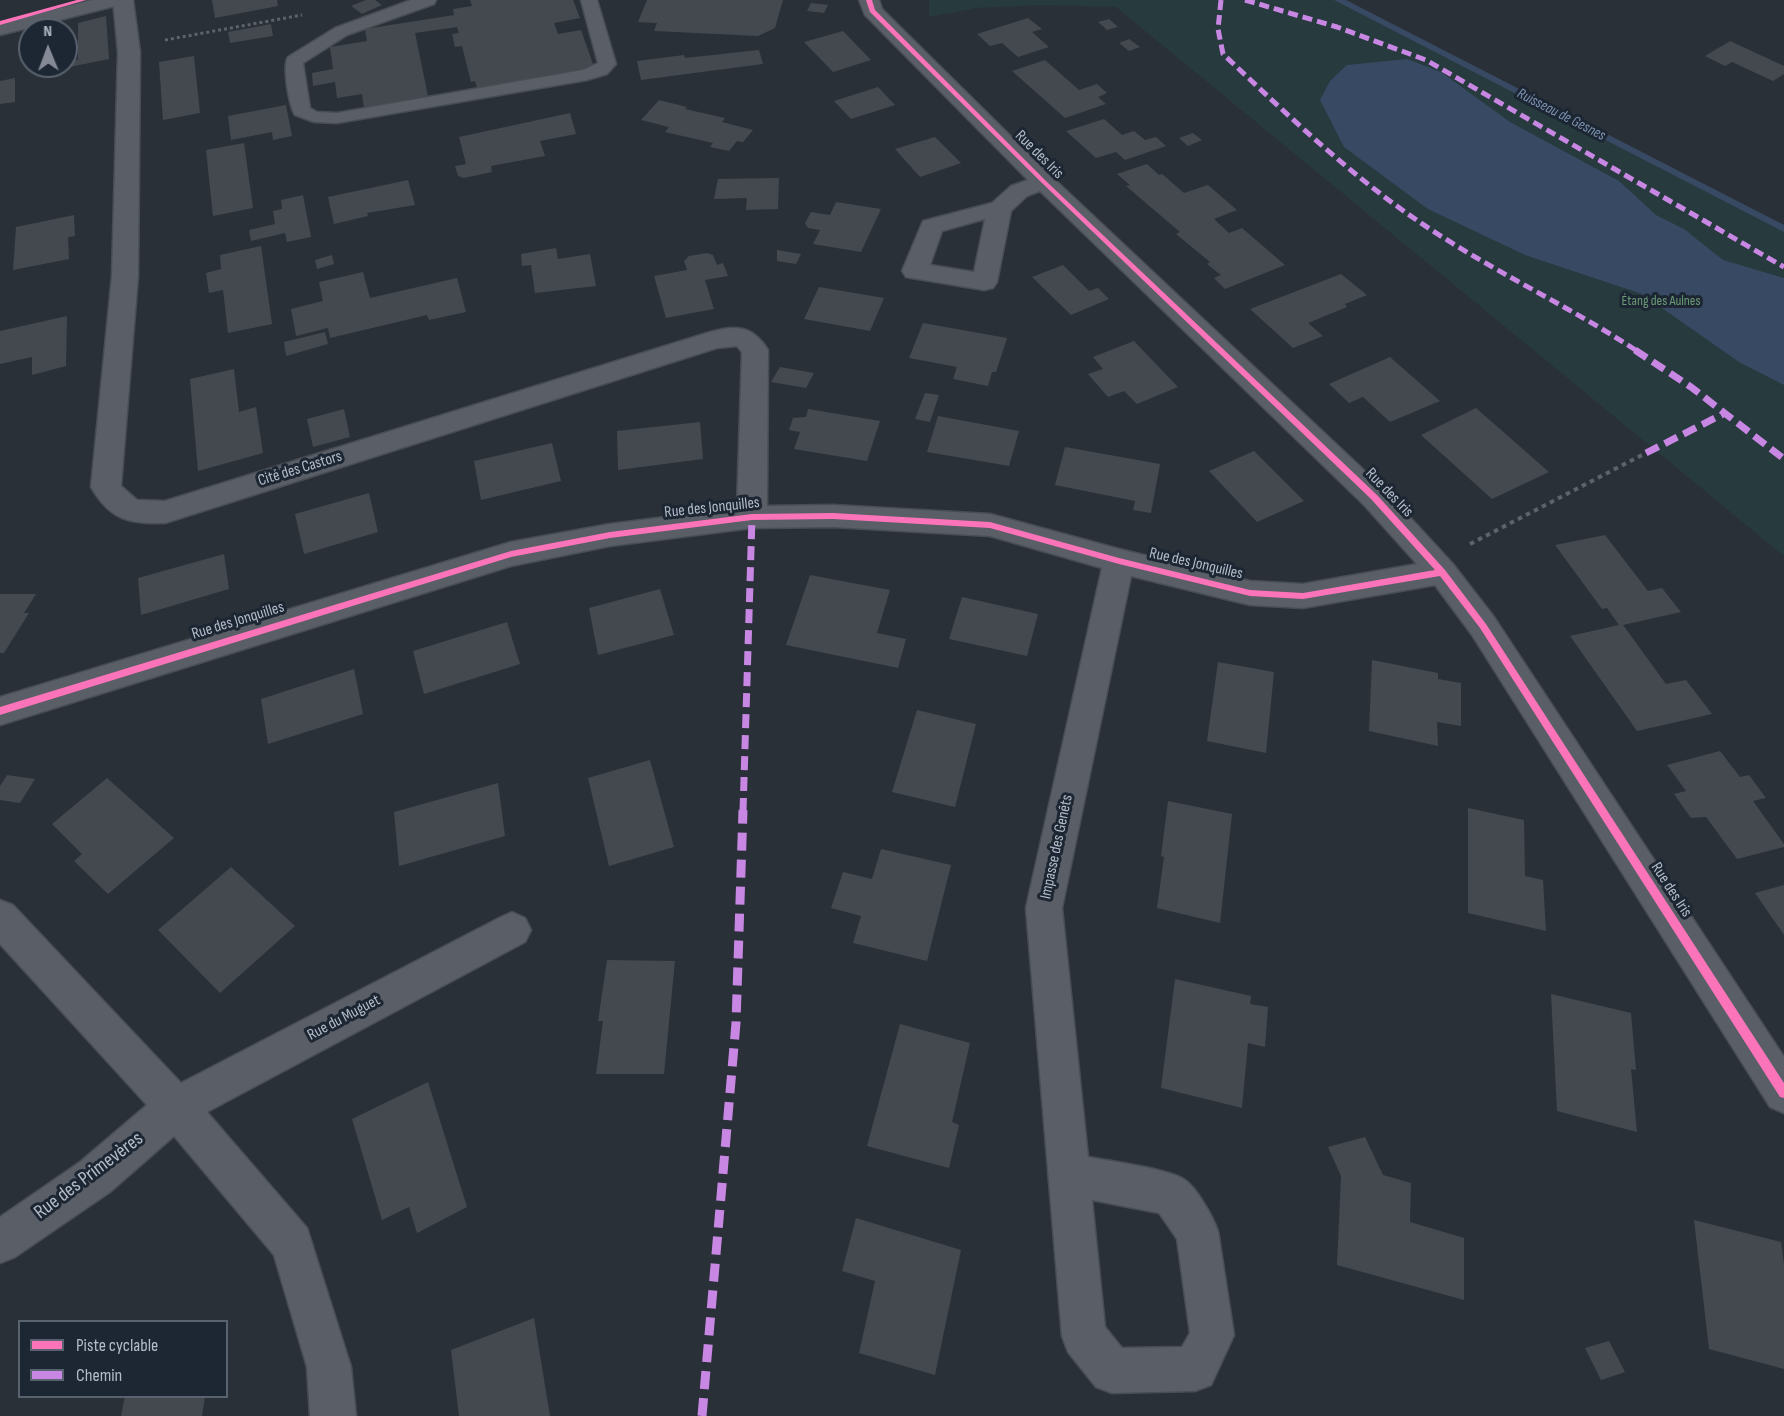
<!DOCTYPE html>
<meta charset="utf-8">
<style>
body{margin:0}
#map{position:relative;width:1784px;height:1416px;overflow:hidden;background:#2a3038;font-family:"Sofia Sans Condensed",sans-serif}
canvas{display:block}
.legend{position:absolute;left:18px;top:1320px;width:210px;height:78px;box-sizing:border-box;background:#1d2633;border:2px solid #59626f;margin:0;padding:8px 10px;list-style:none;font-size:18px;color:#b4bcc9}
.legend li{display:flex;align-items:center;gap:12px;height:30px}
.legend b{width:30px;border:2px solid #59626f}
.north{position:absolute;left:18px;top:18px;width:60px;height:60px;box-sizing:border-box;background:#1d2633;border:2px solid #59626f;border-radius:50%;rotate:359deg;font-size:16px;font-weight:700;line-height:24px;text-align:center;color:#b4bcc9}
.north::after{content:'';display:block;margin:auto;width:21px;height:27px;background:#848b96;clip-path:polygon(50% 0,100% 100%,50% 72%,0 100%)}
</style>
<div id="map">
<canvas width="1784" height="1416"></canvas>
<ul class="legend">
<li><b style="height:8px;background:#fb73b8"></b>Piste cyclable</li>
<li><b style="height:8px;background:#c787e3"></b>Chemin</li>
</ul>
<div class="north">N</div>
</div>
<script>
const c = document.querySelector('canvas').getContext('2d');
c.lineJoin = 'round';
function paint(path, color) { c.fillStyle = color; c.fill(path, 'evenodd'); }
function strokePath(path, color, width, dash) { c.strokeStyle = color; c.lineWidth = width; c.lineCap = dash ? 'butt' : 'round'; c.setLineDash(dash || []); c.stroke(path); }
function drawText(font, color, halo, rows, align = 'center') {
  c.font = font + ' "Sofia Sans Condensed",sans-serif'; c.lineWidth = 6; c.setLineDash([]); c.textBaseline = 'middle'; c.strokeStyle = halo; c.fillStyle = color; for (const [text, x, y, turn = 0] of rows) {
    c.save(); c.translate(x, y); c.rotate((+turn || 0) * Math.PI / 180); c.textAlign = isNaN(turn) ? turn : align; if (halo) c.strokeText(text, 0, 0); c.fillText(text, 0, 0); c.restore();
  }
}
const green = new Path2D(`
 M929 0H1339L1784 229V556L1116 7 1044 5 976 8 929 17Z`);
const water = new Path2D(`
 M1407 59 1441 72 1510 122 1619 181 1656 215 1684 229 1723 260 1784 278V385L1739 362 1642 294 1525 255 1428 209 1344 147 1320 100 1330 81 1347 65Z`);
const stream = new Path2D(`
 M1334 0H1346L1784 225V232Z`);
const building = new Path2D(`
 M212 0H277L278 6 215 18Z
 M366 0H375L382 5 362 14 351 6Z
 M470 0H573L580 18 554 23 558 34 581 30 594 67 477 88 475 81 471 82 462 46 455 47 452 34 459 33 457 27 415 33 428 96 364 108 362 94 337 98 335 82 313 86 312 73 333 69 330 47 367 41 365 29 454 15 453 9 472 6Z
 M647 0H783L775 28 758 36 654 31 657 23 638 22Z
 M811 3 828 5 824 13 807 11Z
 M106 16 109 59 50 71V66H66V62L78 60V23Z
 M1028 18 1042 29 1032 32 1049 47 1018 57 1002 43 990 46 977 34Z
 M1109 19 1118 27 1107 30 1098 22Z
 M271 24 273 36 230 43 228 32Z
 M843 31 871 60 833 72 804 42Z
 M1129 39 1140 47 1129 51 1119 43Z
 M1730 41 1784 66V74L1773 81 1732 62 1725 66 1705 56Z
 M759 50 763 64 641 80 637 61 684 55 685 58Z
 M194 56 200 113 163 120 159 62Z
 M1045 60 1079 90 1097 84 1107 93 1098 97 1106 104 1065 118 1012 71Z
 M15 78V102L0 104V81Z
 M878 87 895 105 851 119 834 101Z
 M659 100 687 107 685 109 725 118 722 122 753 130 743 142 737 141 729 151 710 147 713 143 665 132 669 127 641 120Z
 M286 105 292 136 273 140 272 132 231 140 228 116Z
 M570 113 576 134 540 141 545 156 491 166 492 172 464 178 458 176 455 166 466 164 459 137Z
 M1104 119 1122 135 1134 131 1145 140 1156 137 1166 146 1125 160 1116 152 1096 158 1066 131Z
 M1193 133 1202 140 1188 146 1179 138Z
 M935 137 961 163 920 177 895 149Z
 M244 143 253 208 213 216 206 150Z
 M1147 164 1159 175 1162 174 1184 193 1208 185 1237 210 1214 219 1229 233 1242 228 1285 265 1225 289 1214 278 1221 275 1207 264 1210 262 1176 234 1180 232 1126 186 1130 185 1117 174Z
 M779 178 778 209 746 210 747 198 714 199 718 179Z
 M408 180 415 205 367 213 368 216 334 224 328 197Z
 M303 195 311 237 287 242 285 233 251 241 249 230 275 224 273 211 282 209 281 200Z
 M836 202 881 209 861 252 813 244 820 230 808 228 805 223 811 212 830 215Z
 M74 215 75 236 68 237 69 259 13 270 16 227Z
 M261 246 272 324 228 333 223 290 209 293 206 273 221 269 220 255Z
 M556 248 558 259 590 254 596 286 535 293 531 265 522 266 521 254Z
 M777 250 801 254 796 264 777 261Z
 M707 253 713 255 717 265 723 263 728 276 705 280 714 309 666 318 654 276 687 270 684 261 689 256Z
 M332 255 334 264 317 269 315 260Z
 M1063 265 1089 291 1098 288 1109 299 1071 315 1032 277Z
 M363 272 370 298 457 278 466 312 429 320 427 315 330 338 328 328 296 336 291 309 323 301 319 282Z
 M1341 274 1367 295 1345 304 1347 307 1308 323 1323 336 1293 348 1250 309Z
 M819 287 884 298 870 331 804 319Z
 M67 316 66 366 32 375V357L0 364V331Z
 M923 323 1007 338 996 372H992L988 386 953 379 957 367 909 358Z
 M325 332 328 344 286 356 284 342Z
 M1134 341 1178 387 1137 404 1124 391 1108 397 1088 374 1103 369 1093 357Z
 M1390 357 1440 401 1390 422 1363 397 1349 403 1329 384Z
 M780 367 814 373 806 388 771 382Z
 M234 369 239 412 256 407 263 453 198 471 190 379Z
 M925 393 939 395 930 422 915 419Z
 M1476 408 1549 472 1492 499 1421 435Z
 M344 409 350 437 313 447 307 419Z
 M808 409 880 421 867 461 794 449 800 432 789 430 793 418 806 417Z
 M938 416 1019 431 1009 466 927 452Z
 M700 422 703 459 618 470 617 431Z
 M552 443 561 481 481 500 474 461Z
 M1065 447 1160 464 1151 513 1133 510 1135 501 1055 485Z
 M1254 451 1304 501 1257 522 1209 471Z
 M369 493 378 532 304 554 295 514Z
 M1605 535 1648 591 1662 588 1681 612 1623 625 1666 684 1686 680 1712 714 1637 731 1570 636 1619 625 1607 608 1602 609 1555 545Z
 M224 554 229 589 141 615 138 578Z
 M810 575 890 590 877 633 906 639 898 668 786 645Z
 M660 589 674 635 598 655 589 608Z
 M0 594H36L24 613H29L4 653H0Z
 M962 597 1038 614 1027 656 949 639Z
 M507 622 520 664 424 694 413 651Z
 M1372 660 1438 673V679L1461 683V726L1437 722 1438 746 1369 731Z
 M1218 662 1274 672 1266 753 1207 741Z
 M354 669 363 714 268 744 261 699Z
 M917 710 976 724 955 807 892 792Z
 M1720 751 1740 777 1749 775 1766 798 1753 801 1784 844V847L1737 859 1706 817 1691 818 1674 794 1686 791 1667 765Z
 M650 760 674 847 609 866 588 778Z
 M7 775 35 779 20 803 0 800V786Z
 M107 778 174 838 108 894 74 861 82 854 52 824Z
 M498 783 505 836 399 866 394 812Z
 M1168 801 1232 814 1220 923 1157 908 1164 857 1161 856Z
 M1468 808 1524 820 1525 876 1543 880 1546 931 1468 913Z
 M881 849 951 865 927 961 853 943 861 916 831 908 843 872 872 879Z
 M231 867 295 926 220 993 158 930Z
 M1784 885V935L1755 893Z
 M607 960 675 961 664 1074H596L603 1021H598Z
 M1175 979 1251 996 1250 1004 1268 1007 1265 1047 1248 1043 1242 1108 1161 1088Z
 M1551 994 1631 1013 1636 1070 1631 1069 1637 1132 1557 1111Z
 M900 1024 970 1043 952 1122 959 1125 949 1168 867 1146Z
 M428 1082 467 1207 417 1233 409 1207 382 1220 352 1119Z
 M1365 1137 1383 1175 1411 1183 1410 1222 1464 1238V1300L1337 1265 1341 1176 1328 1147Z
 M856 1218 961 1250 935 1375 859 1353 875 1281 842 1271Z
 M1694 1220 1781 1242 1784 1265V1369L1709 1349Z
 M534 1318 550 1416H459L451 1350Z
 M1609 1341 1625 1372 1601 1380 1585 1348Z
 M125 1396H205L202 1416H121Z`);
const pathFar1 = new Path2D(`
 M165 40 302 15`);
const path = new Path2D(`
 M1470 544 1646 453`);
const service = new Path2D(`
 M411 0H436L434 4 347 35 303 63 310 108 317 112 337 113 583 70 598 63 581 0H597L616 64 607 74 587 80 337 123 314 122 295 115C289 106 282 66 288 57L335 28Z`);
const minor = new Path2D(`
 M113 0H133L140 52 138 276 121 486 137 500 165 501 707 333C734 325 752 324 768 350L767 506 833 505 990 514 1119 549 1250 581 1303 584 1417 564 1364 505 1040 191 1027 196 1011 211 997 282 993 288 984 290 906 277 902 271 923 221 992 203 1011 186 1028 180 865 15 859 0H879L882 9 1052 177 1384 489 1453 564 1494 617 1784 1057V1113L1770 1107 1472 635 1435 585 1303 608 1250 605 1131 576 1062 908 1088 1157C1109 1161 1170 1169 1185 1180 1197 1188 1213 1217 1218 1231L1234 1335 1211 1385 1195 1391 1112 1393 1096 1387 1068 1352 1062 1336 1026 908 1102 568 990 536 833 527 752 528 610 546 511 566 0 725V697L511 542 610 524 737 508 742 352 737 346 717 348 165 523C129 524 110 520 91 487L112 276 118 52ZM985 219 974 272 930 265 942 231ZM1092 1200 1159 1213 1177 1239 1190 1333 1182 1347 1122 1348 1105 1327Z
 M0 900 13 905 181 1083 499 918 512 912 525 918 531 930 525 942 207 1112 307 1228 351 1367 356 1416H310L307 1367 274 1255 174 1136 110 1192 15 1257 0 1263V1217L80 1162 147 1105 0 944Z`);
const tertiary = new Path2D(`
 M92 0H126L123 4 0 35V23Z`);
const quietFar2 = new Path2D(`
 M1221 0 1218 29 1223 54C1293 120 1362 187 1444 238 1507 278 1575 310 1637 351
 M1245 0 1337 27 1426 60 1784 267`);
const quietFar1 = new Path2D(`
 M1635 350 1691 387 1784 459
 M1646 453 1725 413
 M743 812 752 517`);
const quiet = new Path2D(`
 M702 1416 736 1023 743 810`);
const cycleway = new Path2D(`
 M77 0H86L0 25V21Z
 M866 0H872L875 10 1046 181 1377 495 1445 570 1486 624 1784 1083V1098L1780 1097 1480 628 1440 576 1303 599 1250 596 1119 564 990 528 833 519 752 520 610 538 511 557 0 715V707L511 551 610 532 752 514 833 513 990 522 1119 558 1250 590 1303 593 1435 570 1371 499 1042 183 870 12Z`);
const farParknames = [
 ["Étang des Aulnes",1661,301]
];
const farWaternames = [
 ["Ruisseau de Gesnes",1561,115,27]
];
const streetNames = [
 ["Rue des Iris",1039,155,45],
 ["Cité des Castors",300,469,-17],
 ["Rue des Iris",1389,493,46],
 ["Rue des Jonquilles",712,508,-6],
 ["Rue des Jonquilles",1196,564,13],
 ["Rue des Jonquilles",238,621,-17],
 ["Impasse des Genêts",1057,847,-78],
 ["Rue des Iris",1671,890,57],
 ["Rue du Muguet",344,1018,-28]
];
const nearStreetnames = [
 ["Rue des Primevères",89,1176,-37]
];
paint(green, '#273a3e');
paint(water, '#384963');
paint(stream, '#384963');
paint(building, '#444950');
strokePath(service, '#484c53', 3);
strokePath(minor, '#484c53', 3);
strokePath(tertiary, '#484c53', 3);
strokePath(pathFar1, '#5d636a', 3, [3, 3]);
strokePath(path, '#5d636a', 4, [4.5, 4.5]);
paint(service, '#5a5e66');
paint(minor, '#5a5e66');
paint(tertiary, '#5a5e66');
strokePath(quietFar2, '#c787e3', 5, [10, 5]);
strokePath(quietFar1, '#c787e3', 7, [14, 7]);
strokePath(quiet, '#c787e3', 9, [18, 9]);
paint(cycleway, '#fb73b8');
drawText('14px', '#6b9a76', '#1d2633', farParknames);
drawText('italic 15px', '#7c92b1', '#1d2633', farWaternames);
drawText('16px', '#b4bcc9', '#1d2633', streetNames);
drawText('20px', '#b4bcc9', '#1d2633', nearStreetnames);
</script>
